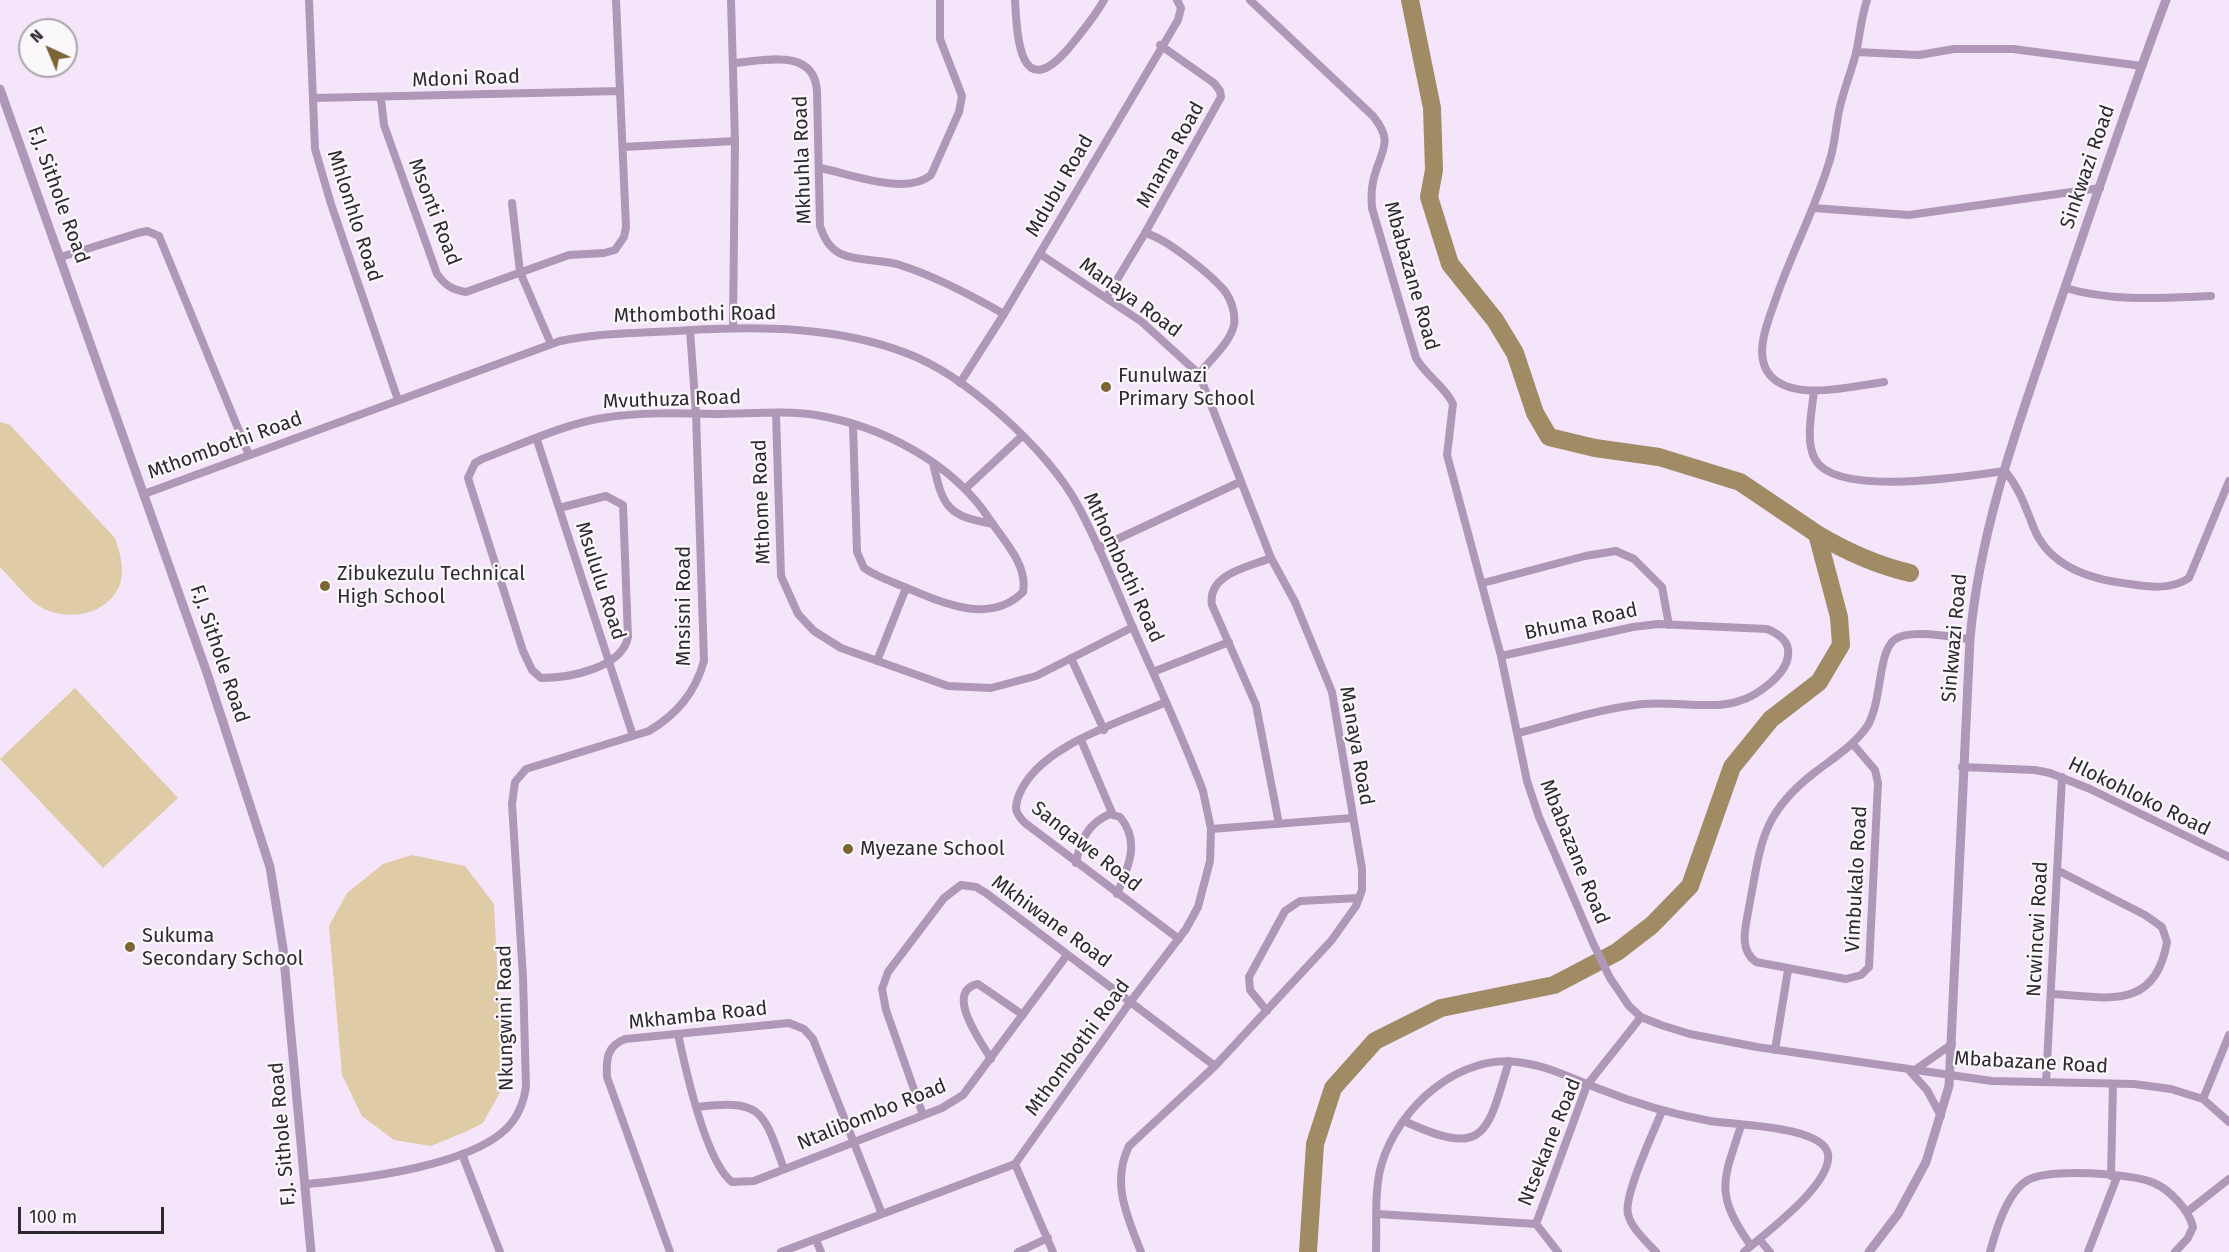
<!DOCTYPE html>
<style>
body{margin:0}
#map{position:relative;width:2229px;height:1252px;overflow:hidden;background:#f5e5fb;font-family:"Fira Sans",sans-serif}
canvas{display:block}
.north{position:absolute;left:18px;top:18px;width:60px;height:60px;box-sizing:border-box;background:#fbf8fc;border:2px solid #a9a5aa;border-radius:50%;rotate:316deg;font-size:16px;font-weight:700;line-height:24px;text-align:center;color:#2e2830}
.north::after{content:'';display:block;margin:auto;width:21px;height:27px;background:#7c6435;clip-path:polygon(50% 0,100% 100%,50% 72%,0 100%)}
.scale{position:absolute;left:18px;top:1207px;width:146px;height:27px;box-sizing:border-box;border:3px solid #2e2830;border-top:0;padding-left:8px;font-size:18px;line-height:21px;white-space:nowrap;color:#2e2830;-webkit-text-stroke:4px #fbf8fc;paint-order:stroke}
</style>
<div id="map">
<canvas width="2229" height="1252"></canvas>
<div class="north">N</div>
<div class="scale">100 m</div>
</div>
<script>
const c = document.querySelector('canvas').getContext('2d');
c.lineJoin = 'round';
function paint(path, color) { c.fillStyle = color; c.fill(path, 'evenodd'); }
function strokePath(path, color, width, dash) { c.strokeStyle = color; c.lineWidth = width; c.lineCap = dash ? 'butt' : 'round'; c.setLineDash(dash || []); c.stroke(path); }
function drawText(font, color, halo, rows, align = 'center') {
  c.font = font + ' "Fira Sans",sans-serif'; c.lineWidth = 4.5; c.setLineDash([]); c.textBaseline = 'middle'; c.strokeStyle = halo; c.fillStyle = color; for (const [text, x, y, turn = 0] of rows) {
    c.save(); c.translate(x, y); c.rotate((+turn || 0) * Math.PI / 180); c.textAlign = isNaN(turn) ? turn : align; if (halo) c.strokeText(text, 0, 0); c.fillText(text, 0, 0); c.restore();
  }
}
const green = new Path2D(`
 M0 422 10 425 115 538C120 553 125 569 120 584 108 617 62 623 36 604 23 594 12 579 0 567Z
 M75 688 178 798 103 868 0 759Z
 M412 855 465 866 494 904 503 1087 483 1123 465 1132 431 1146 394 1140 362 1116 342 1075 329 926 347 893 383 864Z`);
const river = new Path2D(`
 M1817 534C1847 552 1876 565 1910 573
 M1308 1252 1315 1144 1333 1088 1375 1041 1441 1008 1554 985 1617 952 1652 925 1690 886 1732 767 1771 719 1819 682 1841 645 1839 617 1817 534 1740 482 1659 457 1595 448 1549 437 1535 413 1515 353 1495 320 1450 264 1429 197 1434 170 1432 108 1410 0`);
const minor = new Path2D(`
 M309 0 315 149 331 204 398 400
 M731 0 735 141 733 327
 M1015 0C1017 37 1020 104 1068 49 1081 33 1094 18 1104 0
 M1250 0 1373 116C1393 141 1383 147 1375 174 1371 186 1371 196 1372 208L1416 358C1426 376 1445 386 1453 404L1447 455 1501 656 1527 781 1539 817 1593 943 1610 978 1629 1006 1641 1017 1661 1025 1690 1034 1757 1047 1992 1081 2134 1084 2171 1089 2203 1099 2229 1122
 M1867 0C1861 18 1860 35 1856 53 1851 73 1843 91 1839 111 1836 126 1835 141 1831 156 1817 206 1792 251 1775 301 1768 321 1755 351 1767 371 1787 404 1853 386 1884 382
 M1856 52 1919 55 1954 49H2013L2142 66
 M734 63C763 61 814 47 817 91L820 226C824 238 829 248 841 254 860 262 881 259 900 265 937 277 971 295 1004 314
 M314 98 620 91
 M381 99 384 125 437 274C445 285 452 290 466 292L569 255 604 253 615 250 624 237 626 227 616 0
 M623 147 735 141
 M820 168C851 174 907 196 931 175L959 112 962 96 940 39V0
 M512 203 520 272 551 344
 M1813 208 1909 215 2100 188
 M1145 233C1166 238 1210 274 1224 290 1231 299 1236 314 1234 325 1230 343 1210 360 1199 374
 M1040 254 1142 322 1199 374 1271 558 1295 602 1332 692 1362 869V890L1356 906 1331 941 1215 1066 1129 1146C1111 1183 1127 1216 1141 1252
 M61 257 138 233 147 231 159 236 249 455
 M2065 288C2114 302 2161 298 2211 296
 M1106 298 1145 233 1221 97 1220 91 1214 83 1160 45
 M960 383 1004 314 1178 20 1181 8 1177 0
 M1814 391C1812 410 1805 442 1815 459 1835 498 1968 476 2005 471 2021 490 2026 510 2036 533 2053 568 2093 580 2130 584 2149 587 2171 590 2189 578L2229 481
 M776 414 781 576 798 614 814 631 841 648 948 686 991 688 1036 676 1133 627
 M537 440 633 736
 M933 463C943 507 947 516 993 524
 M965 489 1022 436
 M144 494 560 341C604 332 647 333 691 330 761 326 839 327 906 353 964 374 1048 450 1077 504 1099 544 1115 586 1133 628 1157 682 1182 735 1203 791L1211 829 1210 861 1198 907 1186 929 1131 1001 1015 1164 781 1252
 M559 508 606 496 623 505 628 637C622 668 569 678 541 678L532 670 523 651 468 478 475 463 482 459C517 446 567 423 603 418 639 412 679 413 716 414 748 414 784 410 816 415 882 426 953 463 990 520 1004 541 1028 565 1023 592 990 625 943 603 907 588 893 582 877 577 864 568L857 552 853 426
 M1098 548 1240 482
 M1271 558C1248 567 1207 574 1212 605L1256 705 1279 824
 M1483 583 1585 556 1616 551 1634 559 1662 587 1669 625
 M1501 656 1633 627 1658 624 1767 629C1779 634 1790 641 1788 656 1786 675 1757 696 1739 701 1716 710 1671 701 1643 704 1601 708 1558 723 1518 733
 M1071 658 1104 730
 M877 661 906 588
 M1153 672 1229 642
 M1166 702C1121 722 1038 746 1019 795 1014 808 1015 813 1025 823L1179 939
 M1081 740 1113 815
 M1852 743 1875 770 1878 783 1869 967 1861 975 1846 979 1756 962C1738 949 1746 926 1749 907 1761 845 1760 815 1814 773 1832 759 1855 745 1868 725 1882 700 1878 653 1894 640 1908 628 1951 637 1970 639
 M1962 767 2035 770 2050 773 2090 789 2229 857
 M1211 829 1352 818
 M1076 863C1080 841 1088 823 1110 814L1120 817C1141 842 1128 867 1117 894
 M2051 994C2106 997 2155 1012 2167 942L2162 927 2145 915 2057 870
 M1267 1011 1250 990 1249 977 1285 911 1300 901 1359 898
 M678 1034C685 1067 706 1162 732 1182L754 1181 942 1108 963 1095 1067 955
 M1775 1050 1788 970
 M991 1059C982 1043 943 991 978 984L1023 1015
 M1908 1069 1927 1090 1941 1116
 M1915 1070 1952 1044
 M2046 1082 2062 777
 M2203 1099 2229 1035
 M697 1107C763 1099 763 1111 784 1169
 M923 1115 886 1010 882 989 888 972 944 898 961 885 976 887 986 893 1215 1066
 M1404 1121C1486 1159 1487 1134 1509 1061
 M1741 1126C1722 1183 1715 1194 1751 1246
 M462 1154 500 1252
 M1015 1164 1053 1252
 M2111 1176 2113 1084
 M307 1184C359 1179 481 1166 513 1121 521 1110 524 1100 526 1087L523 977 512 804 515 782 526 769 649 731C677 714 695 693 704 661L696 414 690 330
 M2187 1212 2229 1179
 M1378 1214 1536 1224
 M1536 1224 1587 1085 1641 1017
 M1536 1224 1558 1252
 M1759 1239 1770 1252
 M816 1240 821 1252
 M670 1252 607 1077C606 1059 607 1046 625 1039L789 1023 804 1029 813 1039 882 1214
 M1018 1252 1048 1238
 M1376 1252C1377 1225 1374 1192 1381 1166 1398 1107 1460 1051 1524 1063 1550 1067 1573 1079 1597 1088 1634 1103 1671 1114 1710 1121 1735 1125 1823 1126 1828 1154 1833 1184 1764 1234 1744 1252
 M1656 1252C1646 1241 1631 1228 1628 1214 1623 1197 1654 1131 1662 1111
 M1990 1252C1996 1230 2007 1192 2028 1180 2049 1168 2132 1173 2154 1183 2170 1190 2189 1210 2193 1227L2188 1238 2175 1252
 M2088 1252 2117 1177`);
const tertiary = new Path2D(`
 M0 89 207 673 270 867 283 948 311 1252
 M1869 1252 1898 1214 1926 1162 1949 1086 1970 639C1980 524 2022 414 2059 305 2094 203 2128 101 2166 0`);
const markers = [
 [1106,387,6,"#7c6435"],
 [325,586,6,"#7c6435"],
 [848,849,6,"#7c6435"],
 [130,947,6,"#7c6435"]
];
const streetNames = [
 ["Mdoni Road",466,79,-2],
 ["Mnama Road",1171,155,-61],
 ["Mkhuhla Road",803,160,-92],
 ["Sinkwazi Road",2088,167,-71],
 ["Mdubu Road",1060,186,-60],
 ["F.J. Sithole Road",58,195,70],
 ["Msonti Road",434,212,69],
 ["Mhlonhlo Road",354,216,72],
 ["Mbabazane Road",1411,276,74],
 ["Manaya Road",1130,298,36],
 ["Mthombothi Road",695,315,-1],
 ["Mvuthuza Road",672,400,-2],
 ["Mthombothi Road",225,446,-20],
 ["Mthome Road",762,502,-92],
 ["Mthombothi Road",1123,568,65],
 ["Msululu Road",600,581,72],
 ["Mnsisni Road",684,606,-90],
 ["Bhuma Road",1581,622,-12],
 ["Sinkwazi Road",1955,638,-85],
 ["F.J. Sithole Road",219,654,71],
 ["Manaya Road",1356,746,80],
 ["Hlokohloko Road",2139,797,26],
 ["Sanqawe Road",1086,847,38],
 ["Mbabazane Road",1574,852,68],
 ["Vimbukalo Road",1857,879,-87],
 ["Mkhiwane Road",1051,922,36],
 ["Ncwincwi Road",2038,929,-87],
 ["Mkhamba Road",698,1016,-6],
 ["Nkungwini Road",506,1018,-91],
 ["Mthombothi Road",1078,1048,-54],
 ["Mbabazane Road",2031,1063,3],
 ["Ntalibombo Road",872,1115,-22],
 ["F.J. Sithole Road",283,1134,-95],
 ["Ntsekane Road",1550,1142,-68]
];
const poiNames = [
 ["Funulwazi",1118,376],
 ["Primary School",1118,399],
 ["Zibukezulu Technical",337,574],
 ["High School",337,597],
 ["Myezane School",860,849],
 ["Sukuma",142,936],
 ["Secondary School",142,959]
];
paint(green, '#dfcba6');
strokePath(river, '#a08b65', 18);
strokePath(minor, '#af97b8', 8);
strokePath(tertiary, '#af97b8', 9);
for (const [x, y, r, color] of markers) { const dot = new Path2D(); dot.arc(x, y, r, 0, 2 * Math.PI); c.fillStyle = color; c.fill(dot); strokePath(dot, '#fbf8fc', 2); }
drawText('20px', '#2e2830', '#fbf8fc', streetNames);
drawText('20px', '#2e2830', '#fbf8fc', poiNames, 'left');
</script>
